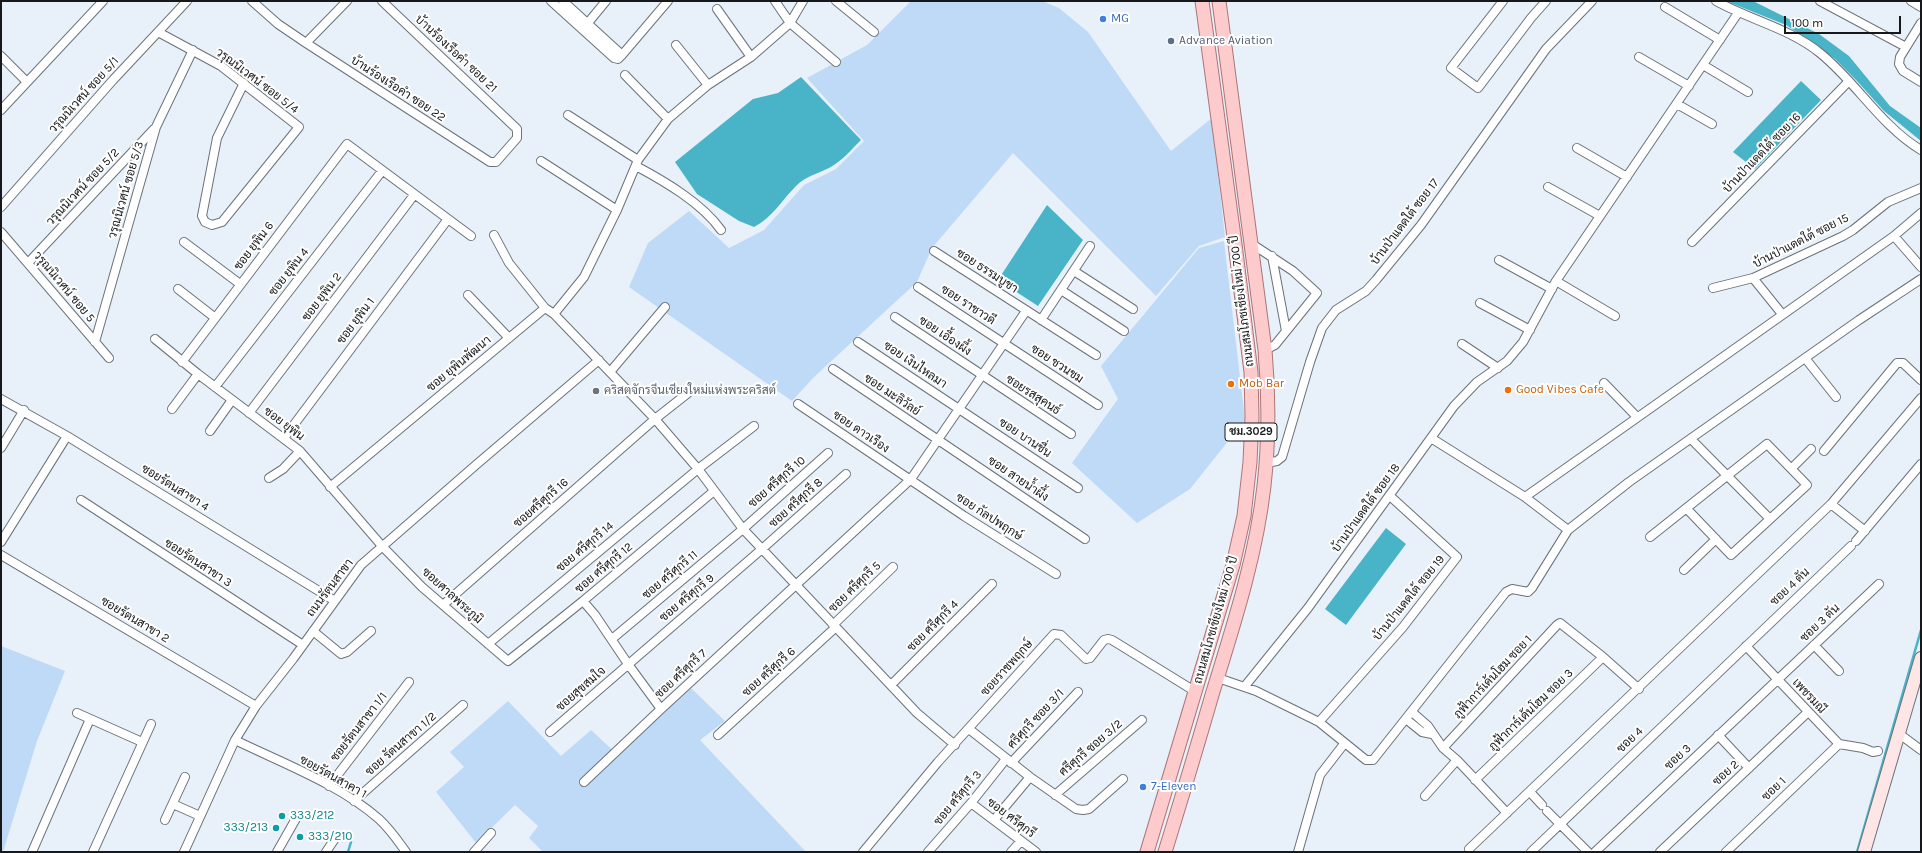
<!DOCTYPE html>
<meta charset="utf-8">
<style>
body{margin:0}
#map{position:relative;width:1922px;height:853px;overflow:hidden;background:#e8f0f9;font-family:Karla,sans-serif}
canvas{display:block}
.frame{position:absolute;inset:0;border:2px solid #16181b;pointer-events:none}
.scale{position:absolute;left:1784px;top:16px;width:117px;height:18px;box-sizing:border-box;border:2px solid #16181b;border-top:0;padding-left:5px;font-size:12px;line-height:14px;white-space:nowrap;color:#16181b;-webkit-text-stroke:3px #fff;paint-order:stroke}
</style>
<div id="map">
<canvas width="1922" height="853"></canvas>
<div class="frame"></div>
<div class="scale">100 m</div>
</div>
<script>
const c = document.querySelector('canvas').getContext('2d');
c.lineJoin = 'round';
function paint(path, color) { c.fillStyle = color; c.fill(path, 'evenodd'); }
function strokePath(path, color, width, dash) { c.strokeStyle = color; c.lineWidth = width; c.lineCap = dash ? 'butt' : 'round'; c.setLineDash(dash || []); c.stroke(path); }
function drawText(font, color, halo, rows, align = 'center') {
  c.font = font + ' Karla,Sarabun,sans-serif'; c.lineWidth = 4; c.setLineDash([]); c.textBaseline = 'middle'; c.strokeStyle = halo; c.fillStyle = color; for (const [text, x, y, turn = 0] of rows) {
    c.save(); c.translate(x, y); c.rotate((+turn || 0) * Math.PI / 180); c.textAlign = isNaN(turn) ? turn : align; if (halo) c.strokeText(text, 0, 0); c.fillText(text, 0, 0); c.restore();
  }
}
const green = new Path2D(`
 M911 1H1042L1059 8 1088 32 1171 151 1212 118 1225 237 1199 246 1156 296 1013 153 932 248 917 282 814 377 792 401 629 287 648 243 689 211 729 248 764 230 804 185 836 169 864 141 807 78 867 45Z
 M1224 241 1245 420 1190 489 1137 523 1072 463 1118 399 1101 366 1199 248Z
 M1 646 65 671 37 741 3 852H1Z
 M691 688 725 721 700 740 806 852H543L529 838 538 826 515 805 476 843 436 792 464 767 450 752 508 701 561 756 591 730 618 755Z`);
const water = new Path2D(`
 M1726 1H1753L1819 34 1849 56 1890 106 1921 128V141L1884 111 1857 81 1835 59 1813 43 1786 25Z
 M801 77 861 140C851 150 842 161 829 168 817 174 806 176 796 186 781 201 773 217 754 227L739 221 697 194 675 162 753 99 778 93Z
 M1801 81 1821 100 1755 169 1733 152Z
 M1047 205 1083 240 1038 306 998 280Z
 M1386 528 1406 544 1346 625 1325 609Z`);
const stream = new Path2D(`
 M348 852 351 842
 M1857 852 1921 630`);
const street = new Path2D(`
 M252 1 278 24 306 43 490 162H496L517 138V129L382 1
 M551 1 614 58 618 59 622 55
 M563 1 622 55 668 1
 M775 1 790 23 836 62
 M836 1 874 32
 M1503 1 1451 68 1478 88 1531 18 1546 1
 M1716 1C1750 20 1789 28 1820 53 1856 82 1881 126 1921 150
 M1820 1 1906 47
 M1911 1 1921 7
 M1665 7 1720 40
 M717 9 751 57
 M1921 23 1900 57 1899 64 1903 71 1921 82
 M587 24 606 1
 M158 32 221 66 299 127 222 222 212 225 205 222 202 216 217 138 244 83
 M306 43 347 1
 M676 45 708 85
 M1 56 27 82
 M1639 57 1689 86
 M1703 65 1748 92
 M625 75 668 119
 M1677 104 1712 124
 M1 110 103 1
 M568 115 638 160
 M1577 148 1627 177
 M541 161 617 210
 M636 166C664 181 702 203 721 230
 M1548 187 1600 216
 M1 207 113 80 187 1
 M1 232 109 358
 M494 235 509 263 545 308 554 314 655 419 698 469 743 529 762 549 917 713 955 745
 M1894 236 1921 267
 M184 242 240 284
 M1692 242 1849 81
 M1252 244 1293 271 1317 293 1275 345 1265 350
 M934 251 1096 355
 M1272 256 1286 331
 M1499 260 1552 289
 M28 263 154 129
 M1074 271 1133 309
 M1753 278 1782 314
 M1556 281 1615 316
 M918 287 1098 405
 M1713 288 1753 278 1843 236 1853 230 1888 202 1921 188
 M178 289 214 317
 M1061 290 1124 331
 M468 295 509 338
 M1480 303 1530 330
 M554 314 584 277 617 210 638 160 668 119 708 85 751 57 790 23 803 1
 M895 317 1071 434
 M1041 320 1090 246
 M155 339 198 374 300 451 382 546 422 587 508 661 583 601 714 491
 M95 342 156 127 193 50
 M858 342 1078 488
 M1462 344 1498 368
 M1805 358 1836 397
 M182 362 347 144 471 236
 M833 369 1085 539
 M610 372 665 307
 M1604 383 1637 417
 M215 387 382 171
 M1 399 67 436 335 601
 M798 404 964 516 1056 574
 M172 409 198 374
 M249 413 414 195
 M210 431 232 400
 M284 438 448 219
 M1431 438 1525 497 1568 530
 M1691 439 1770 519
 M1 448 24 410
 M1824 451 1897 363H1903L1921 380
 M1266 463 1277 461 1282 457 1310 362 1322 328 1336 310 1366 291 1376 280 1421 225 1546 49 1592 1
 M1792 468 1811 449
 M269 478 283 469 300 451
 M330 487 545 308
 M1525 497 1894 236 1921 213
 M81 500 303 645
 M1831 504 1865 531
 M1650 537 1767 444 1807 485 1731 555 1687 509
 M1856 541 1921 464
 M1 542 67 436
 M1 555 256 706
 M1684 570 1716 539
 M583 601 595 615 628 664 661 709
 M443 605 655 419 688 393
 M833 625 893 567
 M313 631 341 654 347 652 371 631
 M612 639 743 529 828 453
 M488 644 698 469 754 426
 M1814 645 1839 671
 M1746 646 1839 744 1863 748 1873 752 1878 751
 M1218 678 1256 691 1319 722 1366 760H1373L1506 592 1512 589 1528 592 1532 588 1568 530 1629 482 1859 320 1921 279
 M891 685 992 584
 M1245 686 1308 608 1454 406 1477 382 1507 361 1523 342 1556 281 1738 13
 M1412 712 1428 726 1443 748 1457 760 1507 813
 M77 713 142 742
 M1406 719 1422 732 1432 734
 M1319 722 1403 627 1457 557 1390 496
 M969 729 1030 777 1076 809 1083 810 1089 809 1123 779
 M550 732 762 549 846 474
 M1898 733 1921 750
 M718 735 836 627
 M1718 735 1749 768
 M235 740C282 763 339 784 379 819 390 829 398 841 406 852
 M1443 748 1557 625 1560 623 1603 657 1639 689
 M1011 763 1078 692
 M1475 780 1603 657
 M584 782 661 709 911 479 1026 311
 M329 786 409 682
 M1530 792 1542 805
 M1055 795 1142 720
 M1425 796 1457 760
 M354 801 463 705
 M971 803 1036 852
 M173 804 200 816
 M1547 811 1588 852
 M165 820 185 777
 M994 820 1030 777
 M1469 849 1831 504 1921 398
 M32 852 90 719
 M93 852 151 724
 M184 852 235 740 256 706 293 659 361 565 477 464 599 360
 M277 852 298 815
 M326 852 336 837
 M474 852 491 833
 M863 852 938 762 1054 634 1061 635 1086 659 1090 658 1104 640 1108 639 1112 640 1196 692
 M928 852 971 803 1006 759
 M1011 852 1021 841
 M1298 852 1320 775 1344 744
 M1531 852 1851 546
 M1595 852 1879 584
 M1660 852 1808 712
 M1726 852 1839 744`);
const secondary = new Path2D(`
 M1864 852 1921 658`);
const primary = new Path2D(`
 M1147 852 1233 565 1244 516 1250 462 1252 417 1251 372 1235 244 1202 1
 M1165 852C1181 800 1197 747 1212 695 1233 627 1256 557 1264 486 1269 441 1269 395 1265 350L1219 1`);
const markers = [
 [1103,19,4,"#3f7fe0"],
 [1171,41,4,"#5c6f8a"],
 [1231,384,4,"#e8710a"],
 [1508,390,4,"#e8710a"],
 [596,391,4,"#6b7280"],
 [1143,787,4,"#3f7fe0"],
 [282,816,4,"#0f9aa8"],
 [276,828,4,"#0f9aa8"],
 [300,837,4,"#0f9aa8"]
];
const shields = [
 [1251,432,52]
];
const shieldNames = [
 ["ชม.3029",1251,432]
];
const shopNames = [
 ["MG",1111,19],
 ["7-Eleven",1151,787]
];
const serviceNames = [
 ["Advance Aviation",1179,41]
];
const streetNames = [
 ["บ้านร้องเรือคำ ซอย 21",456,54,43],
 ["วรุณนิเวศน์ ซอย 5/4",257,81,37],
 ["บ้านร้องเรือคำ ซอย 22",398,89,33],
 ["วรุณนิเวศน์ ซอย 5/1",84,95,-48],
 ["บ้านป่าแดดใต้ ซอย 16",1762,153,-46],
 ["วรุณนิเวศน์ ซอย 5/2",83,187,-47],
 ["วรุณนิเวศน์ ซอย 5/3",126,190,-74],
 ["บ้านป่าแดดใต้ ซอย 17",1405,222,-53],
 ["บ้านป่าแดดใต้ ซอย 15",1801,241,-27],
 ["ซอย ยุพิน 6",254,246,-53],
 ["ซอย ธรรมบูชา",987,271,33],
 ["ซอย ยุพิน 4",289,272,-52],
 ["วรุณนิเวศน์ ซอย 5",64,287,50],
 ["ซอย ยุพิน 2",322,297,-53],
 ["ถนนสมโภชเชียงใหม่ 700 ปี",1242,301,-97],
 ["ซอย ราชาวดี",968,305,33],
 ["ซอย ยุพิน 1",356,321,-53],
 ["ซอย เอื้องผึ้ง",945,336,34],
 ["ซอย ยุพินพัฒนา",459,364,-40],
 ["ซอย ชวนชม",1057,364,33],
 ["ซอย เงินไหลมา",915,365,34],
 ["ซอย มะลิวัลย์",892,395,34],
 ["ซอยรสสุคนธ์",1033,395,33],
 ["ซอย ยุพิน",284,424,37],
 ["ซอย ดาวเรือง",861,432,34],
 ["ซอย บานชื่น",1025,438,34],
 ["ซอย สายน้ำผึ้ง",1018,479,34],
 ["ซอย ศรีศุกรี 10",777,482,-41],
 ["ซอยรัตนสาขา 4",175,488,32],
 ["ซอยศรีศุกรี 16",541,503,-41],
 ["ซอย ศรีศุกรี 8",796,503,-42],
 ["บ้านป่าแดดใต้ ซอย 18",1366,508,-54],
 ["ซอย กัลปพฤกษ์",989,517,33],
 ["ซอย ศรีศุกรี 14",585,547,-40],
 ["ซอยรัตนสาขา 3",198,563,33],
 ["ซอย ศรีศุกรี 12",604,568,-40],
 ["ซอย ศรีศุกรี 11",670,575,-40],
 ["ซอย ศรีศุกรี 5",855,587,-44],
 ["ซอย 4 ตัน",1790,587,-43],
 ["ถนนรัตนสาขา",330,588,-53],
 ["ซอยศาลพระภูมิ",452,596,42],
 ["ซอย ศรีศุกรี 9",687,598,-40],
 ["บ้านป่าแดดใต้ ซอย 19",1409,598,-51],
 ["ซอยรัตนสาขา 2",135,620,31],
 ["ถนนสมโภชเชียงใหม่ 700 ปี",1216,620,-74],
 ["ซอย 3 ตัน",1820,623,-43],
 ["ซอย ศรีศุกรี 4",933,626,-45],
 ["ซอยราชพฤกษ์",1007,668,-48],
 ["ซอย ศรีศุกรี 6",769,672,-42],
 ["ซอย ศรีศุกรี 7",681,674,-43],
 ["ภูฟ้าการ์เด้นโฮม ซอย 1",1493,677,-47],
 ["ซอยสุขสมใจ",581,689,-41],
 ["เพชรมณี",1809,696,47],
 ["ภูฟ้าการ์เด้นโฮม ซอย 3",1531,710,-44],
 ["ศรีศุกรี ซอย 3/1",1036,719,-47],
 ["ซอยรัตนสาขา 1/1",359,727,-52],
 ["ซอย 4",1630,740,-44],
 ["ซอย รัตนสาขา 1/2",401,744,-41],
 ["ศรีศุกรี ซอย 3/2",1091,748,-41],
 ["ซอย 3",1678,757,-43],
 ["ซอย 2",1726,773,-43],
 ["ซอยรัตนสาคา 1",333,777,29],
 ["ซอย 1",1774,789,-44],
 ["ซอย ศรีศุกรี 3",958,798,-50],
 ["ซอย ศรีศุกรี",1011,818,37]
];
const foodNames = [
 ["Mob Bar",1239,384],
 ["Good Vibes Cafe",1516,390]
];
const worshipNames = [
 ["คริสตจักรจีนเชียงใหม่แห่งพระคริสต์",604,391]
];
const cultureNames = [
 ["333/212",290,816],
 ["333/213",268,828,"right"],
 ["333/210",308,837]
];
paint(green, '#bfdaf7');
paint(water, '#49b4c7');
strokePath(stream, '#49b4c7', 2.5);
strokePath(street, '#6b7279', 10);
strokePath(secondary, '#6b7279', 14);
strokePath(primary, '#ac7679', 15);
strokePath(street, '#fff', 8);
strokePath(secondary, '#fee5e6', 12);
strokePath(primary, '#fecbcd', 13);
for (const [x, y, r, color] of markers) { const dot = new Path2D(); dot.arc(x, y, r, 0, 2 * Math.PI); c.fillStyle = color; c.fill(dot); strokePath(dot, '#fff', 1.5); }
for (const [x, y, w] of shields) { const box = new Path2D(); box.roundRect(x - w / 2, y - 9, w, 18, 3); c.fillStyle = '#fff'; c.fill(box); strokePath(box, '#16181b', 1); }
drawText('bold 11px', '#16181b', null, shieldNames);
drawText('12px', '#366cbe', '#fff', shopNames, 'left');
drawText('12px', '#4e5e75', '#fff', serviceNames, 'left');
drawText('12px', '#16181b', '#fff', streetNames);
drawText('12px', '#c56008', '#fff', foodNames, 'left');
drawText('12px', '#5b616d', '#fff', worshipNames, 'left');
drawText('12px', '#0d838f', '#fff', cultureNames, 'left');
</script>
